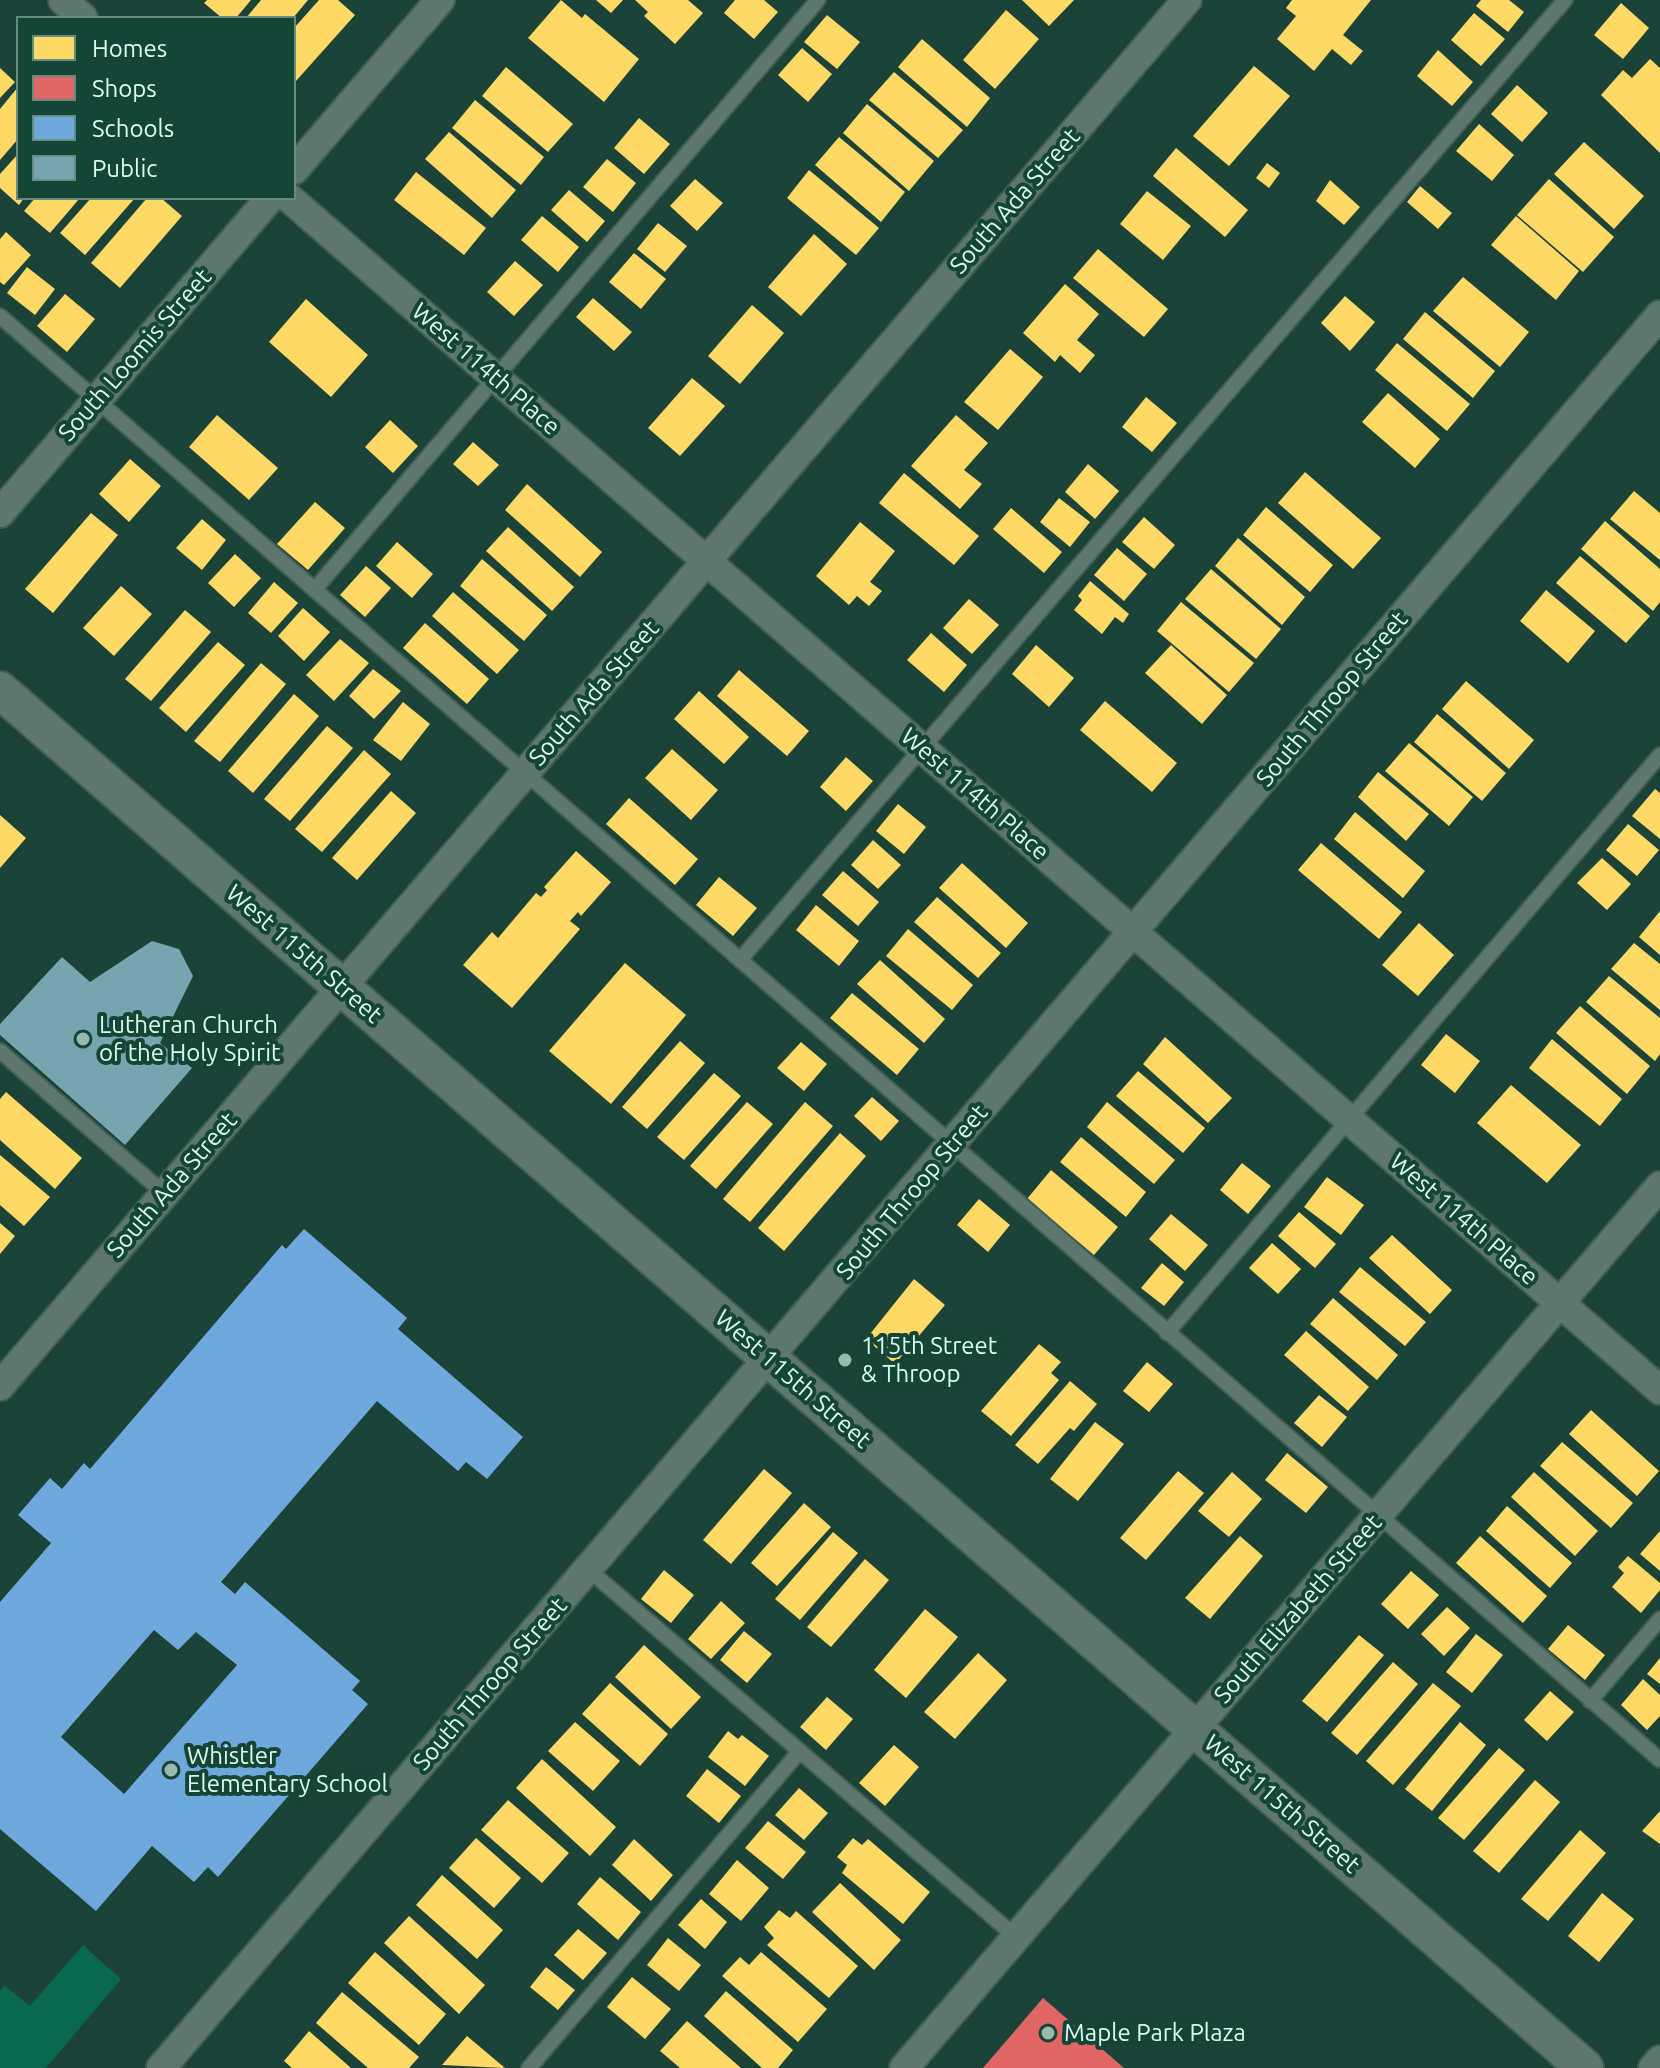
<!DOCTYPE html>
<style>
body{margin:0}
#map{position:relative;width:1660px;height:2068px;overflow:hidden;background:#1c4338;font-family:Ubuntu,sans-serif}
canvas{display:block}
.legend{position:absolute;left:16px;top:16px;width:280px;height:184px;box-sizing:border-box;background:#154536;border:2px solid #648d7f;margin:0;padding:10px 14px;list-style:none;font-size:24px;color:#dafaed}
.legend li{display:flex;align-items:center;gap:16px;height:40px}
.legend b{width:40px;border:2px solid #648d7f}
</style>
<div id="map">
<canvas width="1660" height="2068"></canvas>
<ul class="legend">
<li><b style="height:22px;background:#ffd966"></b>Homes</li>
<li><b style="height:22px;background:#e06666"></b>Shops</li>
<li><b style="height:22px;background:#6fa8dc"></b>Schools</li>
<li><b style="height:22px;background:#76a5af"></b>Public</li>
</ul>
</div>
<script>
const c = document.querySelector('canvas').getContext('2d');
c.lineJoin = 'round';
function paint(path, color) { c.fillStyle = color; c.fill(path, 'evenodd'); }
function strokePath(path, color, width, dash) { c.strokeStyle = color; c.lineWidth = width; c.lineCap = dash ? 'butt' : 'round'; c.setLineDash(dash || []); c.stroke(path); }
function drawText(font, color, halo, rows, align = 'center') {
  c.font = font + ' Ubuntu,sans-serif'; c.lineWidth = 8; c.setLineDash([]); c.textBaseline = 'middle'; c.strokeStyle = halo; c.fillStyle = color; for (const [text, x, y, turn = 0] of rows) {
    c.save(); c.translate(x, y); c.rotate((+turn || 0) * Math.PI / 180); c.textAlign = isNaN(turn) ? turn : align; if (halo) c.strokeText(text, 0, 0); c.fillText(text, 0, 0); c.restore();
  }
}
const green = new Path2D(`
 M83 1945 121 1979 46 2068H0V1991L5 1986 30 2006Z`);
const homes = new Path2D(`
 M207 0H251L236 18H222L204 3Z
 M261 0H308L293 18H246Z
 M319 0H338L355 15 296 81 294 28Z
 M561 0 582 18 585 14 639 59 604 102 528 38Z
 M596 0H623L611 13Z
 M635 0H688L703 13 675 44 644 16 648 12Z
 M735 0H764L778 12 754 39 724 13Z
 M1022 0H1074L1049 26Z
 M1292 0H1371L1343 35 1363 51 1351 65 1332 49 1314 71 1277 39 1296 16 1286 8Z
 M1481 0H1509L1524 12 1508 32 1476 6Z
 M1621 3 1649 28 1623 59 1594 35Z
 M1006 10 1039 39 995 89 963 60Z
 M1474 13 1505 39 1481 66 1451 40Z
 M827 15 860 42 837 69 804 42Z
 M922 39 990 98 967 127 898 67Z
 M802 48 832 74 808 102 778 75Z
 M1438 50 1473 82 1452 106 1417 76Z
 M1650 59 1660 68V153L1601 95 1623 70 1632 78Z
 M1254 66 1290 96 1229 166 1193 136Z
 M506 67 573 124 548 152 482 96Z
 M0 68 15 82 0 98Z
 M894 72 963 130 938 158 869 100Z
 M1517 85 1548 113 1522 142 1491 114Z
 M18 87V139L0 160V109Z
 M475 100 544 157 521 185 452 128Z
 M867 104 934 161 909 191 843 133Z
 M639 118 670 144 644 174 614 148Z
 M1479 124 1514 155 1492 181 1456 151Z
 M449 132 516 190 492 218 425 159Z
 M839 137 905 192 881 222 815 165Z
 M1584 142 1644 196 1614 229 1554 174Z
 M1176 148 1248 210 1225 237 1153 176Z
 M18 154V198H24L19 205 0 188V174Z
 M607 159 636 183 613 212 583 187Z
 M1267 163 1280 173 1269 188 1256 178Z
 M809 170 879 228 856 255 787 198Z
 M416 172 486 228 464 255 394 200Z
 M695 179 723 203 697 231 670 206Z
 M1549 179 1614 237 1583 272 1517 215Z
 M1330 180 1360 207 1344 225 1316 201Z
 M1420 186 1452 213 1438 229 1407 202Z
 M569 190 605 221 587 242 551 210Z
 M1147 191 1191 226 1163 260 1120 224Z
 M35 198H80L50 233 24 211Z
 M91 198H135L85 255 60 233Z
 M147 198H161L182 216 120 288 91 263Z
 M542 216 579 247 558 272 521 240Z
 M1516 216 1579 271 1556 300 1491 245Z
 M658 223 687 246 665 272 637 249Z
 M6 232 31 255 4 285 0 282V239Z
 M814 234 847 264 801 316 768 287Z
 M1098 249 1168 309 1144 337 1073 278Z
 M634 253 666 279 641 309 609 282Z
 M515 261 543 285 514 316 487 292Z
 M27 267 55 289 35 315 7 293Z
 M1463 277 1529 332 1500 367 1433 311Z
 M1065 284 1099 314 1077 340 1095 355 1080 373 1060 355 1055 362 1023 333Z
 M65 294 95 319 67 352 37 326Z
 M1345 296 1375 322 1350 351 1321 323Z
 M593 298 632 332 614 351 576 317Z
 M306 299 368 355 331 397 269 342Z
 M752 305 784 333 740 384 708 356Z
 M1425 312 1495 371 1473 398 1403 339Z
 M1397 343 1470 404 1447 431 1375 370Z
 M1010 349 1043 377 998 430 964 402Z
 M692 378 725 406 680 456 648 428Z
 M1388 393 1440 439 1415 468 1362 422Z
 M1146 397 1177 423 1152 452 1122 427Z
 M217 415 278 468 249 500 189 447Z
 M956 415 988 443 964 470 982 484 960 509 911 466Z
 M390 420 418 446 393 473 365 447Z
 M473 442 499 465 478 486 453 464Z
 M130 459 161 486 129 522 99 494Z
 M1088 464 1119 491 1095 519 1065 492Z
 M1305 472 1381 538 1353 569 1278 503Z
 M904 473 979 536 954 565 879 503Z
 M527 484 602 552 580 577 505 510Z
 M1634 491 1660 513V560L1610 519Z
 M1059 498 1090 522 1070 547 1040 522Z
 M315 502 345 528 308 570 277 544Z
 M1266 507 1333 565 1310 592 1243 535Z
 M1011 508 1062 552 1044 573 993 529Z
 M91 513 118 535 53 613 25 589Z
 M1144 517 1175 545 1154 569 1122 542Z
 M202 519 226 540 202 570 176 548Z
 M1605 521 1660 569V602L1653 611 1581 549Z
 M860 522 895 551 870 582 882 591 869 606 857 596 849 605 816 576Z
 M508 527 574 587 552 611 486 551Z
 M1238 538 1305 597 1282 625 1215 566Z
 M397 542 433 574 412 598 376 566Z
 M1117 548 1147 574 1124 601 1094 575Z
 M235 554 261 578 234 607 208 583Z
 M1580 556 1650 616 1626 643 1556 583Z
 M482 559 547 615 524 641 460 586Z
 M366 566 391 588 365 617 340 595Z
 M1211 569 1281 629 1256 659 1185 599Z
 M1090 581 1129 614 1123 623 1115 617 1102 634 1074 610 1082 600 1078 596Z
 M274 582 298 603 271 633 248 613Z
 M121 586 152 614 114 656 83 628Z
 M1546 590 1595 631 1568 663 1520 621Z
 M453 592 519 650 497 674 432 616Z
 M969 599 999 625 972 654 943 628Z
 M1181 602 1254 663 1229 692 1157 631Z
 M303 608 330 632 304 661 278 636Z
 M185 610 211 632 151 701 125 679Z
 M425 623 489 679 467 704 403 648Z
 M931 633 967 665 944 692 907 660Z
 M340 639 369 663 334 701 306 675Z
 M218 642 245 665 186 732 159 708Z
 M1036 645 1074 678 1049 707 1012 674Z
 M1171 645 1227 695 1202 724 1145 673Z
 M261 663 286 684 220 762 194 741Z
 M373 669 401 691 374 719 349 696Z
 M739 670 809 731 787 756 717 696Z
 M1466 681 1534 740 1509 769 1442 709Z
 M699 691 749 737 724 764 674 719Z
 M294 694 319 716 253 793 228 771Z
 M1105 701 1177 763 1152 792 1080 730Z
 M403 702 430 724 401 761 373 740Z
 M1437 714 1506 773 1482 801 1414 742Z
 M327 726 353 748 290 821 264 799Z
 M1409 743 1473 797 1449 826 1385 771Z
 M672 749 718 790 691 820 645 778Z
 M364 750 391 774 322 852 295 829Z
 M846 757 873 781 846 811 820 787Z
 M1378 772 1429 814 1406 841 1358 797Z
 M1655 789 1660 793V839L1632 816Z
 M391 791 416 813 357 880 332 858Z
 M629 798 698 859 675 885 606 824Z
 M898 804 926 827 904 854 876 831Z
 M1355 812 1425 871 1403 898 1334 839Z
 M0 815 26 838 0 868Z
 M1628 824 1659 850 1637 876 1606 850Z
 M873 840 901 865 878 889 851 865Z
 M1321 843 1402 912 1379 939 1298 870Z
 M576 851 611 882 581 916 578 912 570 921 580 929 512 1008 463 965 492 932 498 938 536 893 541 897 547 890 544 887Z
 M1602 858 1631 884 1607 910 1577 883Z
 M962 863 1028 923 1006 948 939 888Z
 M843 871 879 902 858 926 822 895Z
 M719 877 757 908 733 936 696 905Z
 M937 897 1001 953 978 978 914 922Z
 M816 905 859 941 839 966 796 930Z
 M1660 911V955L1639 937Z
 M1419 923 1454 955 1418 996 1382 965Z
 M908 929 973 985 952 1010 886 956Z
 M1634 943 1660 964V1010L1611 969Z
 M880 960 945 1019 924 1043 857 984Z
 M625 963 686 1015 611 1104 549 1051Z
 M1609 976 1660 1018V1054L1655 1061 1586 1002Z
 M852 993 919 1049 897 1075 830 1018Z
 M1580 1006 1650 1066 1627 1094 1556 1033Z
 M1446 1034 1480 1061 1455 1093 1421 1065Z
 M1165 1037 1232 1098 1208 1123 1143 1064Z
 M1552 1039 1622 1099 1600 1126 1529 1068Z
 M680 1041 705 1063 647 1129 622 1107Z
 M801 1042 827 1064 804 1091 777 1068Z
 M1138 1071 1205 1128 1183 1153 1116 1096Z
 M714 1073 741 1096 684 1160 657 1137Z
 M1511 1085 1581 1145 1547 1183 1477 1123Z
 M6 1092 82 1158 55 1189 0 1140V1099Z
 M872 1097 899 1121 881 1141 854 1116Z
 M747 1102 773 1124 716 1189 690 1166Z
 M805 1102 833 1126 750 1222 723 1199Z
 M1107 1102 1175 1160 1154 1184 1087 1127Z
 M840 1133 866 1156 784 1251 758 1228Z
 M1081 1137 1146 1192 1126 1217 1060 1162Z
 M0 1155 50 1197 24 1226 0 1205Z
 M1242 1163 1271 1186 1248 1214 1220 1190Z
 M1051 1170 1118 1227 1094 1255 1027 1199Z
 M1327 1177 1364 1205 1341 1235 1304 1207Z
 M979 1199 1010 1225 988 1252 957 1225Z
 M1299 1212 1336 1244 1315 1268 1278 1236Z
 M1171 1214 1208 1245 1185 1271 1149 1239Z
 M0 1223 15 1236 0 1254Z
 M1392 1235 1452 1290 1430 1314 1369 1258Z
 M1272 1243 1301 1269 1278 1294 1249 1268Z
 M1162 1263 1184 1282 1164 1306 1141 1288Z
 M1360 1267 1426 1322 1405 1346 1339 1292Z
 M914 1279 945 1305 895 1364 866 1339Z
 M1333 1298 1398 1355 1377 1380 1310 1324Z
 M1306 1331 1369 1387 1348 1411 1284 1355Z
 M1039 1344 1061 1362 1051 1373 1059 1380 1011 1436 981 1411Z
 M1147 1362 1173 1384 1149 1412 1123 1391Z
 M1070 1381 1097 1404 1074 1431 1070 1428 1038 1464 1015 1445Z
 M1319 1395 1347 1417 1322 1447 1294 1423Z
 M1591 1410 1659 1471 1637 1496 1569 1434Z
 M1095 1422 1124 1444 1078 1501 1050 1479Z
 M1562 1442 1633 1503 1611 1528 1540 1466Z
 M1287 1453 1328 1487 1306 1513 1265 1480Z
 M764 1469 792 1493 731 1564 703 1540Z
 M1178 1471 1204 1493 1146 1560 1120 1538Z
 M1232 1472 1262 1499 1229 1537 1198 1511Z
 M1534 1472 1598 1531 1575 1556 1511 1497Z
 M804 1503 831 1527 777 1586 751 1563Z
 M1507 1506 1572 1563 1550 1588 1486 1531Z
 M1660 1531V1571L1640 1554Z
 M833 1532 858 1553 800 1620 775 1599Z
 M1240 1536 1263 1556 1210 1619 1185 1598Z
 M1480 1536 1547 1596 1523 1623 1456 1563Z
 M1628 1556 1660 1583V1590L1641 1613 1612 1587 1624 1573 1618 1567Z
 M865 1559 889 1580 831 1647 807 1627Z
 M664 1570 694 1595 671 1623 641 1599Z
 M1411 1571 1439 1595 1408 1629 1381 1604Z
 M721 1601 745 1623 711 1659 688 1639Z
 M1447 1607 1470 1628 1444 1656 1421 1634Z
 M925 1609 958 1637 906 1698 874 1670Z
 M1568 1625 1605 1655 1585 1680 1548 1649Z
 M744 1631 772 1654 747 1683 720 1660Z
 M1476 1634 1503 1655 1472 1693 1446 1672Z
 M1359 1635 1384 1655 1327 1722 1302 1701Z
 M644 1645 701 1697 671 1729 615 1677Z
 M978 1653 1007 1680 955 1739 924 1712Z
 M1660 1658V1684L1647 1674Z
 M1393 1662 1418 1684 1357 1755 1331 1733Z
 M1643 1679 1660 1695V1716L1647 1730 1621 1705Z
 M610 1683 668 1734 640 1766 582 1714Z
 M1433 1683 1461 1706 1393 1785 1366 1761Z
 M1550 1691 1574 1712 1547 1741 1524 1720Z
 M827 1697 853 1719 826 1750 800 1727Z
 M575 1722 620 1761 593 1791 548 1751Z
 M1460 1722 1486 1745 1432 1811 1405 1789Z
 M728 1731 738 1739 742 1735 769 1756 745 1786 708 1757Z
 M894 1745 919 1767 885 1806 859 1783Z
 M1499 1748 1525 1770 1464 1840 1438 1818Z
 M542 1759 616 1827 590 1856 516 1788Z
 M707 1769 741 1796 719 1823 686 1796Z
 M1535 1780 1560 1802 1499 1873 1473 1851Z
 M799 1788 828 1813 804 1840 775 1815Z
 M508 1800 569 1853 542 1883 481 1830Z
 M1660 1811V1844L1642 1831Z
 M768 1821 806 1852 783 1879 745 1848Z
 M1580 1830 1606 1853 1548 1921 1521 1899Z
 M476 1838 521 1878 494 1908 449 1868Z
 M853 1838 862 1845 868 1839 930 1892 903 1924 842 1873 847 1865 837 1857Z
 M634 1839 673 1875 651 1901 612 1865Z
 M737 1860 769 1888 741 1921 709 1894Z
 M442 1875 503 1930 477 1959 416 1905Z
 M600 1877 641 1912 618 1940 577 1904Z
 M840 1883 901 1940 874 1970 812 1912Z
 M1602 1893 1634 1919 1599 1962 1568 1936Z
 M701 1899 727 1922 705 1949 678 1925Z
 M779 1910 790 1918 796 1911 858 1966 829 1998 767 1945 774 1938 764 1927Z
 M409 1916 485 1985 459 2014 384 1943Z
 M578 1929 607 1953 583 1980 554 1955Z
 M668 1938 701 1965 679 1991 647 1965Z
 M375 1952 446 2014 419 2045 348 1983Z
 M761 1952 827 2009 798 2042 722 1976 740 1957 749 1965Z
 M546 1967 575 1990 558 2010 530 1987Z
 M632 1977 671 2009 645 2039 607 2007Z
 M726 1991 793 2050 778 2068H762L704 2016Z
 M342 1992 419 2057 409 2068H368L316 2023Z
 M687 2021 741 2068H680L660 2051Z
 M309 2031 351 2068H292L284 2061Z
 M467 2036 505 2068 442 2065Z`);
const shops = new Path2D(`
 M1043 1998 1124 2068H983Z`);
const schools = new Path2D(`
 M304 1229 407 1318 398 1329 523 1437 487 1479 466 1462 458 1471 377 1401 221 1582 235 1594 245 1582 360 1681 352 1690 368 1704 218 1877 208 1867 194 1882 152 1846 96 1911 0 1829V1602L51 1543 18 1515 50 1478 62 1489 84 1463 90 1469 282 1245 286 1249ZM154 1630 178 1650 196 1632 237 1665 124 1794 61 1737Z`);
const public = new Path2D(`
 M152 941 179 949 193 976 160 1043 192 1068 125 1145 0 1035V1024L62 957 90 982Z`);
const service = new Path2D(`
 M0 316 1660 1760
 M315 589 818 0
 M740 960 1565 0
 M0 1051 165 1194
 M1167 1333 1660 755
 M589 1570 1016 1937
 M1590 1701 1660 1619
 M529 2068 800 1751`);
const minor = new Path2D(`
 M63 0 83 18
 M294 170 440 0
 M289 198 1660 1390
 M0 513 270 198
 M0 1386 1187 0
 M161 2068 1660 315
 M904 2068 1660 1186
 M1653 2068 1660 2060`);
const tertiary = new Path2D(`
 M0 690 1585 2068`);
const markers = [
 [83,1039,8,"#98baae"],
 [845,1360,8,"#98baae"],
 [171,1770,8,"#98baae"],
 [1048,2033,8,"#98baae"]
];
const streetNames = [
 ["South Ada Street",1015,201,-49],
 ["South Loomis Street",135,355,-49],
 ["West 114th Place",486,369,41],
 ["South Ada Street",594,693,-49],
 ["South Throop Street",1332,699,-50],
 ["West 114th Place",975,794,41],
 ["West 115th Street",304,954,41],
 ["South Ada Street",172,1185,-49],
 ["South Throop Street",912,1192,-50],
 ["West 114th Place",1464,1219,41],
 ["West 115th Street",793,1379,41],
 ["South Elizabeth Street",1298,1609,-49],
 ["South Throop Street",490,1684,-49],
 ["West 115th Street",1282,1804,41]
];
const poiNames = [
 ["Lutheran Church",99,1025],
 ["of the Holy Spirit",99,1053],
 ["115th Street",861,1346],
 ["& Throop",861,1374],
 ["Whistler",187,1756],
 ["Elementary School",187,1784],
 ["Maple Park Plaza",1064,2033]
];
paint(green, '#0a6850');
paint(homes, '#ffd966');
paint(shops, '#e06666');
paint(schools, '#6fa8dc');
paint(public, '#76a5af');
strokePath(service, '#415e55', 18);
strokePath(minor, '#415e55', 32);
strokePath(tertiary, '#415e55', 40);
strokePath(service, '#5e776e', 14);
strokePath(minor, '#5e776e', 28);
strokePath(tertiary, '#5e776e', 36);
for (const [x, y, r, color] of markers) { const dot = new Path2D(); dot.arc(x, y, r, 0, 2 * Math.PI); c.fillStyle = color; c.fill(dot); strokePath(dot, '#154536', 3); }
drawText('24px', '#dafaed', '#154536', streetNames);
drawText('24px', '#dafaed', '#154536', poiNames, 'left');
</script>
